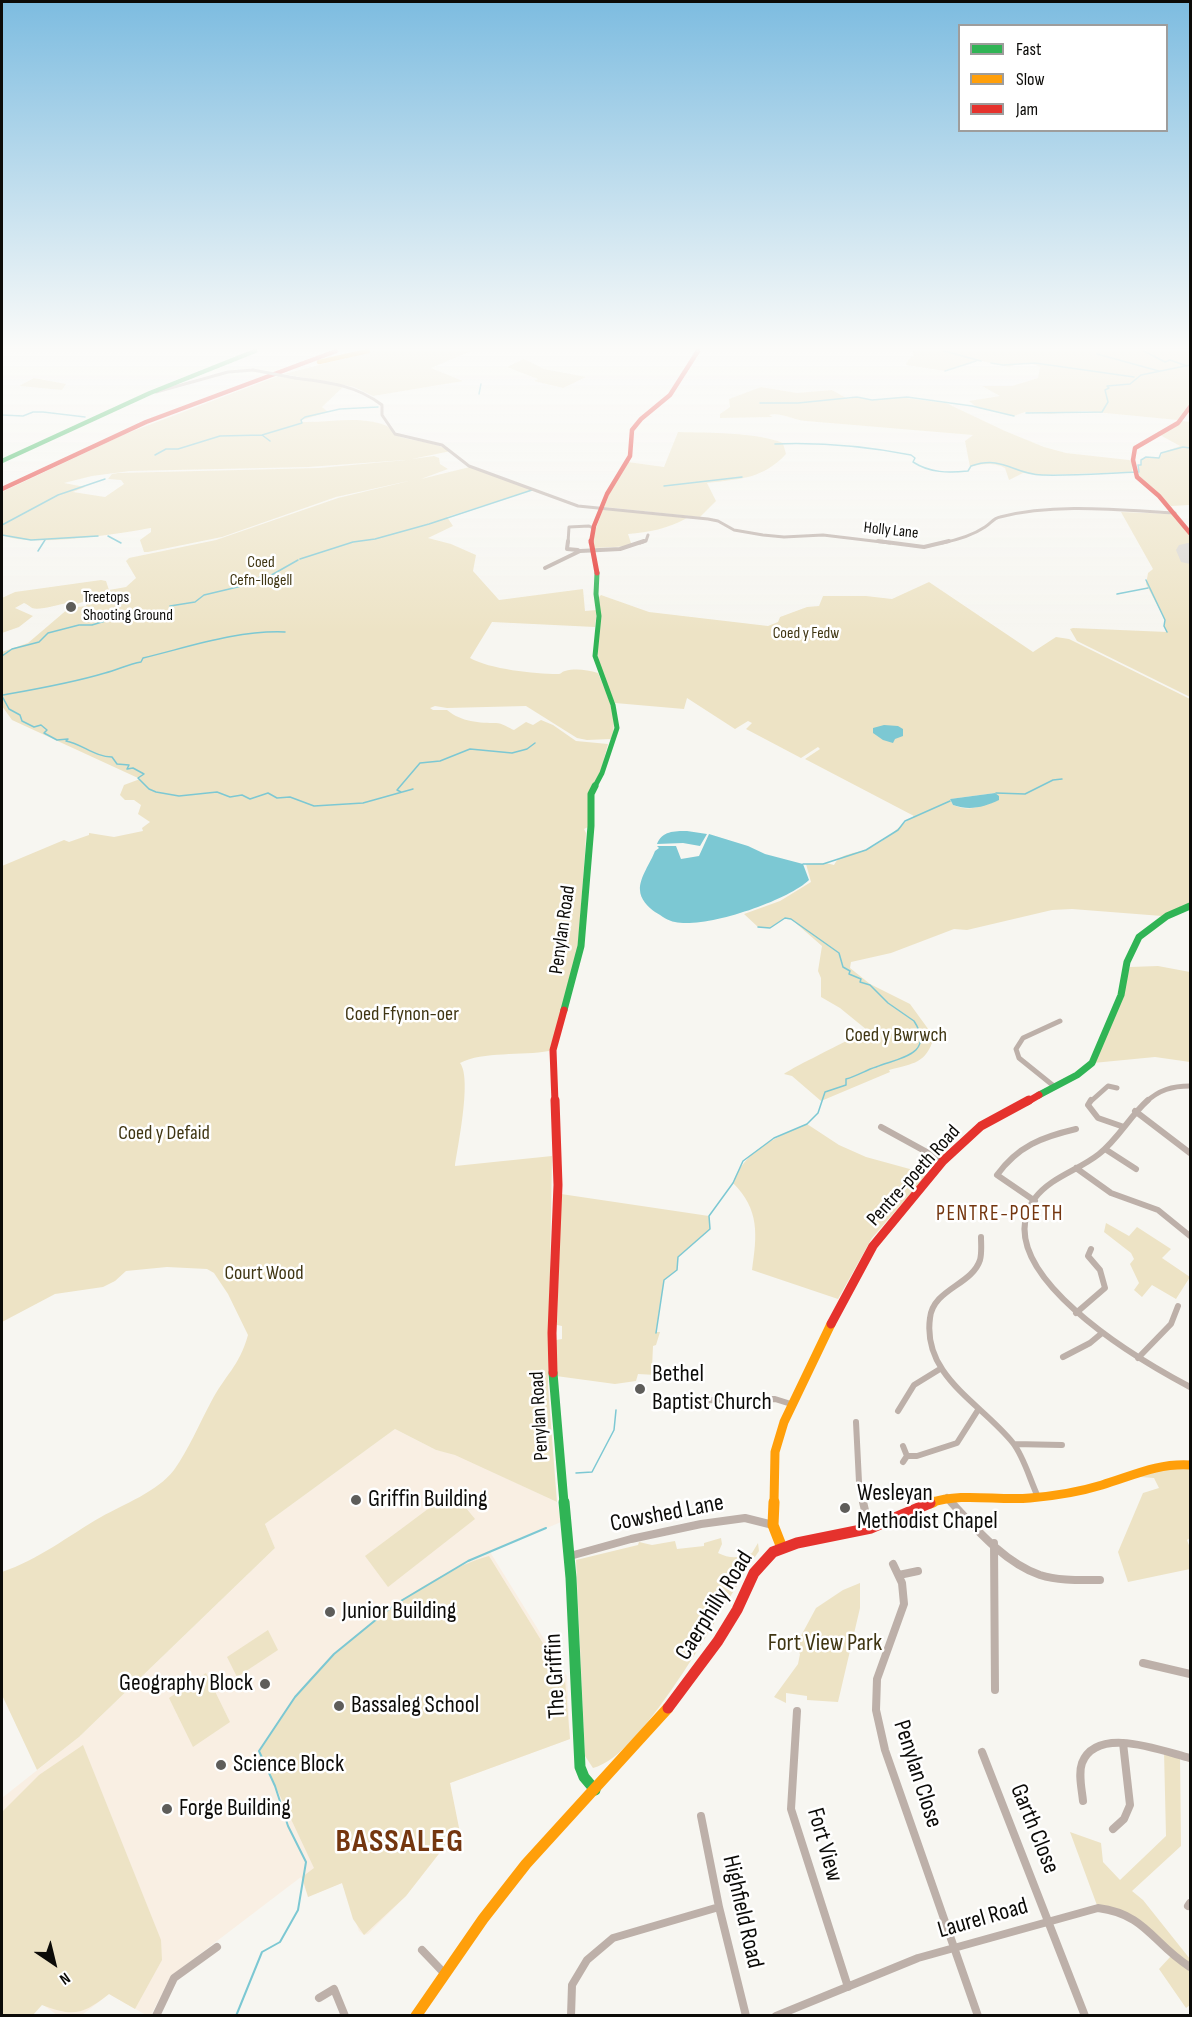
<!DOCTYPE html>
<style>
body{margin:0}
#map{position:relative;width:1192px;height:2017px;overflow:hidden;background:#f7f6f1;font-family:"Sofia Sans Condensed",sans-serif}
canvas{display:block}
.frame{position:absolute;inset:0;border:3px solid #0c0b08;pointer-events:none}
.legend{position:absolute;left:958px;top:24px;width:210px;height:108px;box-sizing:border-box;background:#fff;border:2px solid #9e9d9c;margin:0;padding:8px 10px;list-style:none;font-size:18px;color:#0c0b08}
.legend li{display:flex;align-items:center;gap:12px;height:30px}
.legend b{width:30px;border:2px solid #9e9d9c}
.north{position:absolute;left:24px;top:1933px;width:60px;height:60px;-webkit-text-stroke:4px #fff;paint-order:stroke;rotate:145deg;font-size:16px;font-weight:700;line-height:24px;text-align:center;color:#0c0b08}
.north::after{content:'';display:block;margin:auto;width:21px;height:27px;background:#0c0b08;clip-path:polygon(50% 0,100% 100%,50% 72%,0 100%)}
</style>
<div id="map">
<canvas width="1192" height="2017"></canvas>
<div class="frame"></div>
<ul class="legend">
<li><b style="height:8px;background:#30b455"></b>Fast</li>
<li><b style="height:8px;background:#ff9f0a"></b>Slow</li>
<li><b style="height:8px;background:#e5322d"></b>Jam</li>
</ul>
<div class="north">N</div>
</div>
<script>
const c = document.querySelector('canvas').getContext('2d');
c.lineJoin = 'round';
function paint(path, color) { c.fillStyle = color; c.fill(path, 'evenodd'); }
function strokePath(path, color, width, dash) { c.strokeStyle = color; c.lineWidth = width; c.lineCap = dash ? 'butt' : 'round'; c.setLineDash(dash || []); c.stroke(path); }
function drawText(font, color, halo, rows, align = 'center') {
  c.font = font + ' "Sofia Sans Condensed",sans-serif'; c.lineWidth = 5; c.setLineDash([]); c.textBaseline = 'middle'; c.strokeStyle = halo; c.fillStyle = color; for (const [text, x, y, turn = 0] of rows) {
    c.save(); c.translate(x, y); c.rotate((+turn || 0) * Math.PI / 180); c.textAlign = isNaN(turn) ? turn : align; if (halo) c.strokeText(text, 0, 0); c.fillText(text, 0, 0); c.restore();
  }
}
const education = new Path2D(`
 M395 1429 436 1450 455 1454 557 1502 561 1522 490 1552 567 1676 570 1739 450 1783 459 1828 406 1896 368 1934 364 1935 359 1931 342 1883 308 1897 301 1877 171 1976 151 2015H146L109 1994 82 2015H57L2 1975V1798L79 1737 275 1548 265 1524Z`);
const green = new Path2D(`
 M374 351H471L431 368 463 381 373 396 354 387 284 374Z
 M913 351H1190V405L1178 420 1084 411 1051 414 1025 412 1014 416 978 408 969 401 1000 396 982 386H1012L1038 378 1040 367C1033 362 1016 363 1009 367L978 360 945 371 906 365 908 360 914 355Z
 M524 359 544 369 586 377 563 388 534 381 538 379 507 367Z
 M278 376 344 386 322 407 328 412 302 420V422C330 423 359 415 387 426 392 429 394 435 401 437 418 442 435 442 451 451L412 459 434 456 439 458 440 464 448 469 421 479 470 467 532 490 447 517 453 526 428 538 451 544 476 555 473 571 499 600 583 589 585 611 597 610 595 627 492 622 470 658C489 669 535 674 557 674 563 674 560 672 565 671 576 668 587 670 598 673 606 693 620 718 611 739L587 740 577 738 526 706 447 708 435 706 430 708 433 710H447C461 722 480 723 496 723 502 723 509 728 514 730L526 722 533 725 541 720 553 725 576 741 608 744 601 770 589 793 588 827 584 829 586 833 585 853 578 946 566 997 549 1051C522 1056 483 1051 460 1063 472 1078 458 1145 455 1166L552 1156 548 1386 557 1502 455 1455 436 1450 395 1429 265 1524 275 1548 79 1737 37 1770 2 1695V1572C38 1560 68 1536 101 1517 124 1504 157 1492 174 1470 189 1449 199 1424 211 1402 225 1375 239 1367 248 1335L228 1294 214 1273 207 1269 167 1267 126 1271 115 1281 103 1287 55 1294 2 1322V866L64 840 69 842 89 835V833L114 837 143 831 142 828 150 822 138 814 141 805 134 800H125L120 795 124 785 140 779 138 778 12 720 2 706V652L28 643 69 608 86 606V601L70 606 68 603C59 604 39 611 32 608 29 606 27 604 24 603L15 608 33 616 19 627 2 633V598L15 592 101 580 106 581 109 590 126 587 136 578 126 561 129 558 216 540 338 498 413 480 336 497 222 537 148 552H144L140 540 151 532V528C117 534 32 548 2 535V492L125 434ZM406 460 319 468 118 473 112 474 108 479 121 480 124 484 105 497 73 492 85 487 64 483 92 476 130 471 308 467Z
 M34 378 66 384 62 390 19 386Z
 M761 387 797 393 832 390 848 399 857 397 872 400 898 397 946 403 1005 431 1044 447 1066 453 1129 460 1132 462V472L1041 475 1023 473 1009 480 1005 468C993 462 983 464 970 467L965 441 973 435 806 421C793 420 781 412 769 415L773 417 720 418V414L730 407 729 399Z
 M1182 421 1190 422V505L1171 506 1139 477 1138 465H1141V460L1146 457 1159 458 1162 454 1161 453 1180 446 1160 435Z
 M678 432C708 433 756 432 783 443L786 454C763 479 740 479 707 483L716 501 700 517 604 507 612 488 628 462 664 467Z
 M603 509 687 518C668 529 649 532 628 534L632 546 594 548V534Z
 M1121 512 1173 514 1190 536V697L1077 641 1070 629 1073 628 1167 632 1164 626 1165 620 1146 584 1148 573 1153 569Z
 M929 582 1033 652 1056 637 1069 639 1190 699V903L1162 916 1072 909 1052 910 967 930 954 929 891 953 851 962 850 968 870 984 910 1004 934 1037C926 1064 914 1063 889 1070L890 1072 821 1101 792 1076 784 1074C788 1070 837 1046 846 1041 854 1037 862 1037 867 1030L840 1008 821 997V978L818 971 822 946 791 919 784 918 770 928 758 927 744 914 780 901 811 882 806 864 826 863 834 865C840 853 855 854 867 849 886 842 898 826 914 816L805 759 820 749 818 747 801 758 746 729 752 723 748 721 735 729 687 698 684 709 615 703C608 686 598 667 597 649 596 630 603 618 598 598L601 595 649 612 768 626 778 622 780 617 807 607 819 606 823 596H866L892 599ZM995 793 994 802C977 805 973 813 953 805L950 799Z
 M1158 966 1190 972V1062L1155 1057 1093 1063 1130 967Z
 M807 1124 839 1145 866 1157 928 1174 872 1238 838 1299 752 1270C757 1235 760 1210 733 1183 744 1150 777 1137 807 1124Z
 M561 1194 709 1216 710 1229 678 1257 677 1270 664 1280 656 1332H660L656 1345 653 1346 652 1368 657 1369 656 1375 638 1374 636 1381 615 1384 556 1376V1340L562 1339V1326L557 1325Z
 M1106 1223 1129 1236 1137 1227 1171 1249 1162 1258 1190 1277 1176 1299 1152 1285 1142 1297 1134 1290 1139 1283 1130 1264 1134 1259 1131 1253 1104 1232Z
 M1156 1465H1190V1538L1187 1540 1190 1548V1569L1128 1582 1118 1552 1143 1493 1159 1488 1154 1478 1141 1477 1111 1481Z
 M452 1491 475 1519 388 1587 365 1556Z
 M721 1538 722 1544 718 1553C730 1559 740 1558 752 1553L758 1543 759 1551C726 1598 645 1756 593 1768L585 1756 576 1560 638 1545 639 1542 652 1545 675 1541 677 1549 704 1546V1543Z
 M489 1556 565 1679 570 1739 450 1783 459 1828 406 1896 364 1935 353 1919 342 1883 308 1897 302 1877 314 1868 259 1751C271 1734 281 1715 294 1698 334 1646 426 1573 489 1556Z
 M860 1583V1608L838 1702 807 1700V1696L786 1693V1703L774 1697 798 1664 800 1654 795 1647 816 1608 843 1590Z
 M268 1630 278 1650 237 1677 227 1657Z
 M206 1673 230 1722 193 1747 169 1698Z
 M83 1745 161 1940 162 1960 135 2009 109 1994C82 2015 74 2017 42 2005L33 2015H2V1812L39 1775Z
 M1164 1751 1180 1756 1181 1846 1132 1891 1143 1900 1190 1959V2005L1186 2008 1159 1969 1171 1956 1132 1917 1098 1908 1070 1832 1101 1843 1103 1862 1120 1880 1166 1836Z`);
const water = new Path2D(`
 M884 725 898 726 903 729V736L895 739 893 743 883 740 873 733V728Z
 M995 793 999 796V800C984 807 970 811 953 805L950 799Z
 M687 831 707 834 700 846 683 843 657 844C662 831 674 831 687 831Z
 M709 834 748 846 765 854 803 864 809 880C787 901 705 929 675 922 668 921 662 916 655 912 648 907 640 899 640 890 639 878 651 862 655 851L659 848 657 846H676L681 859 699 856Z`);
const streamFar1 = new Path2D(`
 M944 351 981 361
 M1144 351 1165 362 1170 360 1187 366
 M1097 354 1159 371
 M991 363 1003 365 1035 363 1134 377
 M945 371 976 361
 M479 394 481 384
 M760 403H798L857 397 872 400 907 397 972 406 1014 416
 M1026 413 1102 412 1108 402 1105 390 1109 388 1107 386 1130 384 1141 375 1190 365
 M2 415 23 416 33 412H43L85 417
 M262 435 270 441
 M775 444C823 442 864 446 911 455L915 458 913 462C930 473 948 473 968 471L971 466C1004 455 1012 474 1042 475 1074 476 1107 473 1139 472L1138 465H1141V460L1146 457 1159 458 1161 453 1183 447 1190 448
 M155 455 166 449H178L220 436 262 435 302 423 301 420 305 417 340 409 378 407
 M664 486 742 477
 M2 525 58 495 105 479
 M2 535 31 540 98 536
 M108 536 121 543
 M38 551 45 540
 M300 559 353 542 375 539 429 524 532 490
 M1146 580 1165 620 1164 626 1167 632
 M1117 594 1148 588
 M170 606 195 602 204 595 242 586 245 582 255 581 261 576 268 577 298 560
 M2 656 12 649 39 642 48 633 79 625H92L125 615 133 617 139 615
 M3 695C37 689 72 683 105 673 118 670 128 664 141 662L143 658C189 647 238 630 285 632
 M2 696 9 709 20 715 22 721 34 727 41 725 47 730 44 733 57 740 68 739 66 741C82 744 95 757 112 757L117 764 129 765 127 769 133 768 144 774 138 778 149 789 156 792 179 796 217 792 230 797 242 795 250 799 268 793 277 798 290 797 314 806 363 803 413 789
 M401 792 397 790 420 763 440 761 470 749 512 753 527 749 535 743
 M996 793 1025 794 1053 780 1062 779
 M803 864H823L866 850 898 830 905 821 950 801
 M656 1333 664 1280 677 1270 678 1257 710 1229 709 1216 733 1183 743 1161 774 1138 807 1124 818 1113 825 1092 846 1085V1079C857 1076 866 1070 876 1067 898 1058 936 1055 914 1021L888 1003 870 985 860 982 861 979 849 974 850 971 843 967 839 953 791 919 785 918 770 928 758 927
 M576 1473 592 1472 614 1430 616 1410`);
const stream = new Path2D(`
 M236 2016 262 1952 280 1942 298 1910 306 1862 288 1826 275 1786 259 1751 295 1697 334 1654 394 1605 468 1561 546 1528`);
const runway = new Path2D(`
 M1188 543H1190V564L1181 562 1176 550 1179 545Z`);
const streetFar4 = new Path2D(`
 M295 378C327 382 356 385 382 405V415L395 434 442 445 469 466 578 506 708 519 718 521 734 530 763 535 784 537 823 535 890 543
 M156 392 228 372 253 370
 M568 543 569 527 589 526 593 528
 M640 543 646 541 648 535
 M942 543C957 540 973 535 985 527 991 523 994 518 1000 517 1055 503 1119 510 1175 513`);
const streetFar3 = new Path2D(`
 M568 541 567 549 578 550
 M878 541 924 547 949 541
 M545 568 580 551 620 549 644 541`);
const streetFar2 = new Path2D(`
 M1055 1087 1019 1058 1016 1049 1023 1038 1060 1021
 M1090 1102 1108 1086 1117 1088
 M1146 1102C1159 1090 1172 1086 1190 1086`);
const streetFar1 = new Path2D(`
 M1091 1100 1088 1105 1098 1118 1124 1127
 M1148 1100C1130 1116 1118 1139 1099 1154 1079 1170 1051 1177 1035 1198 983 1270 1141 1361 1190 1387
 M1135 1111 1190 1153
 M881 1127 943 1161
 M1105 1149 1136 1169
 M1076 1168 1111 1193 1158 1210 1190 1236
 M1035 1201 997 1175C1018 1146 1042 1137 1076 1129
 M981 1237C981 1244 982 1253 980 1260 972 1285 933 1289 930 1318 922 1376 981 1403 1013 1443 1024 1457 1030 1480 1038 1497
 M1076 1313 1105 1288 1100 1270 1088 1256 1091 1249
 M1063 1357 1090 1343 1102 1333
 M1138 1358 1171 1324 1178 1306
 M668 1401 775 1399 791 1404
 M898 1411 914 1385 940 1369
 M856 1422 859 1482 864 1503
 M1014 1444 1062 1445
 M903 1446 907 1456 903 1462
 M907 1456H917L957 1443 978 1410
 M947 1497 953 1503`);
const street = new Path2D(`
 M863 1502 869 1527
 M951 1502C976 1529 1005 1563 1040 1575 1059 1581 1080 1580 1100 1580
 M994 1543 995 1690
 M570 1556 631 1539 701 1524 745 1518 773 1525
 M893 1564 902 1583 904 1604 877 1679 876 1710 885 1750 978 2016
 M899 1575 918 1571
 M1143 1663 1190 1674
 M797 1711 791 1809 848 1987
 M982 1752 1085 2016
 M1083 1801C1082 1790 1078 1774 1082 1763 1097 1725 1162 1751 1190 1758
 M701 1816 719 1907 746 2016
 M1113 1829 1124 1819 1130 1805 1123 1743
 M1188 1906 1190 1903
 M422 1950 444 1973
 M319 1998 334 1989 345 2016
 M156 2016 174 1978 217 1947
 M571 2016 572 1985 587 1960 613 1938 719 1907
 M776 2016 918 1958 1098 1908C1146 1914 1153 1944 1190 1967`);
const fastFar4 = new Path2D(`
 M2 461 150 393 255 351`);
const fastFar3 = new Path2D(`
 M594 788 602 773 617 728 613 705 595 656 599 616 596 594 597 573`);
const fastFar2 = new Path2D(`
 M564 1010 581 946 591 826V794L595 786
 M1039 1095 1077 1075 1092 1063 1121 995 1127 962 1139 937 1167 916 1190 906`);
const fastFar1 = new Path2D(`
 M553 1373 564 1503`);
const fast = new Path2D(`
 M564 1502 571 1578 580 1767 584 1777 595 1790`);
const slowFar2 = new Path2D(`
 M319 362 368 351`);
const slowFar1 = new Path2D(`
 M774 1503 775 1452 784 1422 831 1324
 M930 1503C963 1492 996 1501 1030 1498 1054 1496 1079 1492 1102 1485 1132 1476 1158 1463 1190 1465`);
const slow = new Path2D(`
 M774 1502 773 1525 782 1548
 M930 1503 933 1502
 M416 2016 483 1919 526 1864 668 1708`);
const jamFar4 = new Path2D(`
 M1190 407 1178 423 1135 448 1133 460 1137 477 1159 496 1190 533
 M2 489 146 422 336 351
 M591 543 594 526 607 494 630 456 632 430 641 419 670 395 698 351`);
const jamFar3 = new Path2D(`
 M591 541 597 573`);
const jamFar2 = new Path2D(`
 M555 1102 553 1050 564 1010
 M1027 1102 1039 1095`);
const jamFar1 = new Path2D(`
 M831 1324 873 1246 943 1161 981 1126 1029 1100
 M553 1373 552 1333 558 1185 555 1100`);
const jam = new Path2D(`
 M668 1708 718 1641 737 1610 754 1573 773 1552 797 1543 871 1528 930 1503`);
const streetBridge = new Path2D(`
 M253 370 295 378`);
const markers = [
 [71,607,6,"#5e5d5a"],
 [640,1389,6,"#5e5d5a"],
 [356,1500,6,"#5e5d5a"],
 [845,1508,6,"#5e5d5a"],
 [330,1612,6,"#5e5d5a"],
 [265,1684,6,"#5e5d5a"],
 [339,1706,6,"#5e5d5a"],
 [221,1765,6,"#5e5d5a"],
 [167,1809,6,"#5e5d5a"]
];
const farStreetnames = [
 ["Holly Lane",891,531,6]
];
const farParknames = [
 ["Coed",261,563],
 ["Cefn-llogell",261,581],
 ["Coed y Fedw",806,634]
];
const farPoinames = [
 ["Treetops",83,598],
 ["Shooting Ground",83,616]
];
const streetNames = [
 ["Penylan Road",563,930,-82],
 ["Pentre-poeth Road",914,1176,-48],
 ["Penylan Road",540,1416,-93]
];
const parkNames = [
 ["Coed Ffynon-oer",402,1015],
 ["Coed y Bwrwch",896,1036],
 ["Coed y Defaid",164,1134],
 ["Court Wood",264,1274]
];
const neighbourhoodNames = [
 ["PENTRE-POETH",1000,1215]
];
const nearPoinames = [
 ["Bethel",652,1375],
 ["Baptist Church",652,1403],
 ["Wesleyan",857,1494],
 ["Methodist Chapel",857,1522],
 ["Griffin Building",368,1500],
 ["Junior Building",342,1612],
 ["Geography Block",253,1684,"right"],
 ["Bassaleg School",351,1706],
 ["Science Block",233,1765],
 ["Forge Building",179,1809]
];
const nearStreetnames = [
 ["Cowshed Lane",667,1514,-11],
 ["Caerphilly Road",715,1606,-58],
 ["The Griffin",556,1676,-93],
 ["Penylan Close",917,1774,72],
 ["Garth Close",1034,1829,68],
 ["Fort View",824,1845,74],
 ["Highfield Road",742,1912,77],
 ["Laurel Road",983,1919,-16]
];
const nearParknames = [
 ["Fort View Park",825,1644]
];
const nearDistrictnames = [
 ["BASSALEG",400,1843]
];
paint(education, '#f9efe3');
paint(green, '#ede3c5');
paint(water, '#7cc8d3');
strokePath(streamFar1, '#7cc8d3', 1.5);
strokePath(stream, '#7cc8d3', 2);
paint(runway, '#dad6d0');
strokePath(streetFar4, '#bdb0a9', 3);
strokePath(streetFar3, '#bdb0a9', 4);
strokePath(streetFar2, '#bdb0a9', 5);
strokePath(streetFar1, '#bdb0a9', 6);
strokePath(street, '#bdb0a9', 8);
strokePath(fastFar4, '#30b455', 4.5);
strokePath(fastFar3, '#30b455', 5);
strokePath(fastFar2, '#30b455', 7);
strokePath(fastFar1, '#30b455', 9);
strokePath(fast, '#30b455', 11);
strokePath(slowFar2, '#ff9f0a', 4.5);
strokePath(slowFar1, '#ff9f0a', 9);
strokePath(slow, '#ff9f0a', 11);
strokePath(jamFar4, '#e5322d', 4.5);
strokePath(jamFar3, '#e5322d', 5);
strokePath(jamFar2, '#e5322d', 7);
strokePath(jamFar1, '#e5322d', 9);
strokePath(jam, '#e5322d', 11);
strokePath(streetBridge, '#bdb0a9', 3);
const sky = c.createLinearGradient(0, 0, 0, 633);
sky.addColorStop(0, '#7dbce0');
sky.addColorStop(0.55, '#fbfbf9');
sky.addColorStop(1, '#fbfbf900');
c.fillStyle = sky;
c.fillRect(0, 0, 1192, 633);
for (const [x, y, r, color] of markers) { const dot = new Path2D(); dot.arc(x, y, r, 0, 2 * Math.PI); c.fillStyle = color; c.fill(dot); strokePath(dot, '#fff', 2); }
drawText('16px', '#0c0b08', '#fff', farStreetnames);
drawText('16px', '#403613', '#fff', farParknames);
drawText('16px', '#0c0b08', '#fff', farPoinames, 'left');
drawText('20px', '#0c0b08', '#fff', streetNames);
drawText('20px', '#403613', '#fff', parkNames);
c.letterSpacing = '1.5px';
drawText('21px', '#74360f', '#fff', neighbourhoodNames);
c.letterSpacing = '0px';
drawText('24px', '#0c0b08', '#fff', nearPoinames, 'left');
drawText('24px', '#0c0b08', '#fff', nearStreetnames);
drawText('24px', '#403613', '#fff', nearParknames);
c.letterSpacing = '1.5px';
drawText('bold 32px', '#74360f', '#fff', nearDistrictnames);
c.letterSpacing = '0px';
</script>
